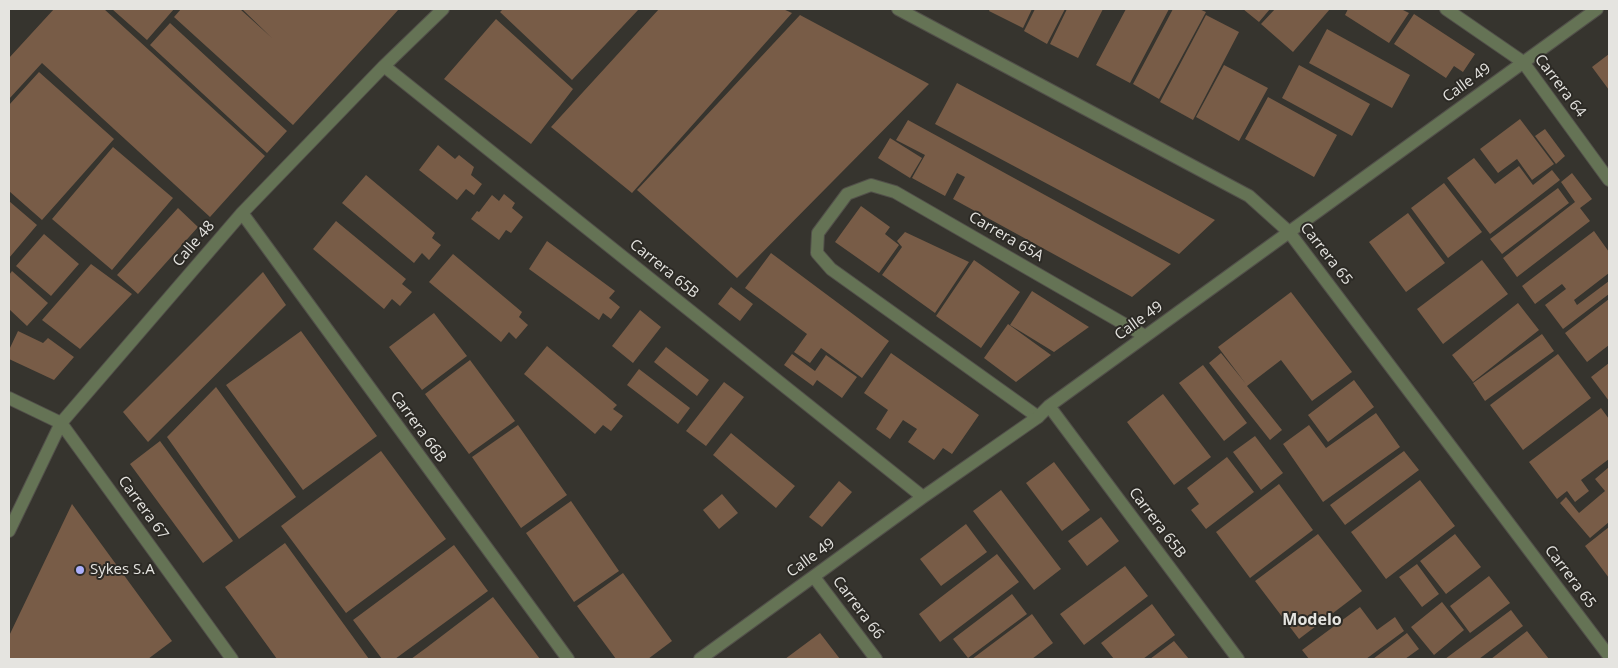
<!DOCTYPE html>
<style>
body{margin:0}
#map{position:relative;width:1618px;height:668px;overflow:hidden;background:#36342e;font-family:"Open Sans",sans-serif}
canvas{display:block}
.frame{position:absolute;inset:0;border:10px solid #e5e4e0;pointer-events:none}
</style>
<div id="map">
<canvas width="1618" height="668"></canvas>
<div class="frame"></div>
</div>
<script>
const c = document.querySelector('canvas').getContext('2d');
c.lineJoin = 'round';
function paint(path, color) { c.fillStyle = color; c.fill(path, 'evenodd'); }
function strokePath(path, color, width, dash) { c.strokeStyle = color; c.lineWidth = width; c.lineCap = dash ? 'butt' : 'round'; c.setLineDash(dash || []); c.stroke(path); }
function drawText(font, color, halo, rows, align = 'center') {
  c.font = font + ' "Open Sans",sans-serif'; c.lineWidth = 4; c.setLineDash([]); c.textBaseline = 'middle'; c.strokeStyle = halo; c.fillStyle = color; for (const [text, x, y, turn = 0] of rows) {
    c.save(); c.translate(x, y); c.rotate((+turn || 0) * Math.PI / 180); c.textAlign = isNaN(turn) ? turn : align; if (halo) c.strokeText(text, 0, 0); c.fillText(text, 0, 0); c.restore();
  }
}
const building = new Path2D(`
 M54 9H104L265 156 210 217 42 63 9 99V58Z
 M112 9H174L147 40Z
 M181 9H240L272 38 242 9H399L293 125 174 17Z
 M503 9H639L572 80 500 12Z
 M659 9H783L792 13 632 193 551 127Z
 M990 9H1032L1023 28 989 11Z
 M1035 9H1065L1047 44 1024 31Z
 M1067 9H1103L1078 58 1050 44Z
 M1126 9H1169L1130 83 1096 65Z
 M1173 9H1199L1206 12 1159 99 1133 84Z
 M1243 9H1270L1259 22Z
 M1275 9H1330L1293 52 1261 24Z
 M1348 9H1401L1409 13 1389 43 1345 15Z
 M1414 14 1475 54 1463 72 1454 66 1446 78 1394 44Z
 M800 15 929 84 737 278 637 190Z
 M1206 15 1239 32 1193 120 1160 102Z
 M496 19 573 89 531 144 444 79Z
 M170 23 287 131 267 153 150 45Z
 M1327 29 1410 75 1392 108 1309 63Z
 M1609 54V90L1592 67Z
 M1224 65 1268 88 1239 141 1196 117Z
 M1299 65 1370 104 1352 136 1282 98Z
 M39 72 114 139 42 220 9 191V105Z
 M957 83 1215 220 1179 254 935 124Z
 M1268 97 1337 135 1314 177 1245 139Z
 M1520 119 1554 164 1532 180 1517 159 1498 173 1480 149Z
 M908 120 1171 264 1132 297 953 199 965 177 957 173 945 196 912 178 925 155 896 140Z
 M1545 129 1565 156 1556 164 1535 136Z
 M890 138 922 158 910 178 878 158Z
 M438 145 455 159 459 155 474 167 471 175 482 184 474 195 466 189 457 200 419 170Z
 M113 147 173 198 112 270 52 219Z
 M1474 158 1495 184 1519 166 1533 185 1552 170 1560 180 1490 234 1447 178Z
 M1572 173 1592 199 1580 208 1590 221 1517 277 1503 258 1575 202 1561 182Z
 M366 175 435 233 432 238 441 245 429 260 422 253 414 263 342 203Z
 M1444 183 1482 232 1448 258 1411 208Z
 M1558 188 1569 203 1502 254 1490 239Z
 M504 194 515 203 512 208 523 217 511 233 506 230 499 240 471 219 477 211 479 212 492 195 499 201Z
 M9 201 37 225 9 258Z
 M861 206 890 227 885 234 899 245 879 273 835 242Z
 M178 208 198 227 138 294 117 275Z
 M1408 213 1445 263 1406 292 1369 242Z
 M336 221 406 279 402 284 412 292 400 306 392 299 384 309 313 249Z
 M1594 231 1609 252V273L1574 300 1577 305 1609 281V294L1563 329 1545 305 1566 289 1562 284 1535 304 1522 286Z
 M905 232 969 262 935 313 882 275 902 247 897 241Z
 M44 234 79 264 51 296 16 266Z
 M547 241 615 291 609 298 620 307 611 319 603 313 599 320 529 269Z
 M771 253 889 341 862 378 821 348 810 363 794 352 807 334 745 288Z
 M453 254 522 312 519 317 528 325 516 339 509 332 501 342 429 282Z
 M974 260 1020 292 981 348 936 316Z
 M1482 260 1508 294 1443 344 1417 309Z
 M91 264 132 294 80 349 42 320Z
 M12 271 48 303 27 326 9 309V275Z
 M263 272 286 305 148 442 123 412Z
 M731 287 753 304 740 321 718 304Z
 M1032 291 1089 327 1054 352 1010 325Z
 M1291 292 1352 372 1312 401 1281 360 1247 386 1282 430 1270 440 1209 363 1221 353 1246 384 1218 347Z
 M1609 299V345L1587 362 1565 333Z
 M1518 303 1539 330 1473 382 1452 355Z
 M640 310 661 327 633 363 612 346Z
 M434 313 467 356 422 390 389 347Z
 M1008 324 1051 355 1016 382 984 358Z
 M18 331 43 343 48 338 74 357 54 380 9 359V350Z
 M301 331 377 436 303 490 226 385Z
 M1542 334 1554 351 1485 401 1473 383Z
 M547 346 617 405 613 409 623 416 611 431 603 425 595 434 524 374Z
 M666 347 709 380 697 396 654 362Z
 M891 353 979 415 952 454 943 448 934 460 908 442 917 429 903 420 890 439 876 429 888 410 864 393Z
 M792 354 815 371 826 355 857 377 842 398 817 380 813 386 784 365Z
 M1558 354 1591 398 1523 450 1490 405Z
 M470 360 515 421 469 454 425 394Z
 M1609 363V401L1591 377Z
 M1203 365 1247 423 1224 441 1179 383Z
 M639 369 690 408 678 424 627 385Z
 M1354 380 1374 407 1328 442 1308 415Z
 M724 382 744 397 706 446 686 431Z
 M216 387 296 497 239 539 167 437Z
 M1163 394 1211 457 1174 485 1127 422Z
 M1601 408 1609 419V459L1581 480 1589 491 1575 502 1567 491 1557 499 1529 462Z
 M1376 413 1400 447 1323 502 1283 444 1309 425 1326 448Z
 M518 425 567 495 521 528 472 457Z
 M731 433 795 486 776 508 713 455Z
 M1255 436 1283 473 1261 490 1233 452Z
 M160 441 233 541 203 563 130 464Z
 M381 451 446 539 346 613 281 526Z
 M1404 451 1419 470 1345 525 1330 505Z
 M1227 457 1254 492 1206 529 1191 510 1199 504 1187 488Z
 M1054 462 1090 510 1062 531 1026 483Z
 M1609 467V522L1590 538 1560 503 1566 497 1579 513 1605 491 1595 479Z
 M1420 480 1455 526 1386 579 1351 532Z
 M839 481 852 492 822 527 809 517Z
 M1279 484 1313 530 1250 578 1216 532Z
 M1001 490 1061 569 1034 590 973 511Z
 M722 494 738 513 719 529 703 510Z
 M571 501 619 571 574 602 526 533Z
 M72 504 172 641 148 659H9V636Z
 M1101 517 1119 541 1087 566 1068 541Z
 M966 524 987 552 941 586 920 559Z
 M1609 527V578L1585 546Z
 M1318 534 1362 591 1299 639 1255 581Z
 M1455 534 1481 567 1446 594 1420 561Z
 M285 543 369 659H277L225 587Z
 M454 545 488 591 395 659H382L353 620Z
 M997 554 1019 582 940 642 919 614Z
 M1417 564 1439 594 1422 607 1399 577Z
 M1125 566 1148 596 1084 645 1060 614Z
 M623 573 672 641 648 659H616L577 606Z
 M1489 576 1510 603 1470 633 1450 606Z
 M1012 594 1027 614 968 658 953 639Z
 M493 597 540 659H411L426 648Z
 M1442 602 1464 630 1434 655 1411 627Z
 M1152 604 1175 635 1143 659H1114L1101 643Z
 M1360 607 1377 630 1395 617 1404 631 1366 659H1309L1302 650Z
 M1511 610 1523 626 1479 659H1445Z
 M1032 614 1053 643 1032 659H972Z
 M1527 631 1549 659H1491Z
 M820 633 840 659H785Z
 M1407 633 1419 649 1405 659H1373Z
 M1174 641 1189 659H1150Z`);
const lane = new Path2D(`
 M1038 417 831 269 817 253 818 233 847 194 871 185 895 192 1145 336`);
const street = new Path2D(`
 M898 9 1249 196 1289 232 1609 656
 M1446 9 1523 62 1609 180
 M384 66 923 497
 M242 213 568 659
 M9 398 61 423 232 659
 M1049 406 1238 659
 M9 531 61 423 242 213 384 66 443 9
 M814 577 876 659
 M700 659 923 497 1038 417 1049 406 1597 9`);
const markers = [
 [80,570,5,"#abaffb"]
];
const streetNames = [
 ["Calle 49",1467,83,-36],
 ["Carrera 64",1560,86,53],
 ["Carrera 65A",1006,237,30],
 ["Calle 48",194,244,-49],
 ["Carrera 65",1326,254,52],
 ["Carrera 65B",664,269,39],
 ["Calle 49",1139,321,-36],
 ["Carrera 66B",418,427,54],
 ["Carrera 67",143,508,54],
 ["Carrera 65B",1157,523,53],
 ["Calle 49",811,558,-36],
 ["Carrera 65",1570,577,53],
 ["Carrera 66",858,608,53]
];
const poiNames = [
 ["Sykes S.A",90,570]
];
const neighbourhoodNames = [
 ["Modelo",1312,620]
];
paint(building, '#785c47');
strokePath(lane, '#52504a', 14);
strokePath(street, '#52504a', 14);
strokePath(lane, '#657355', 12);
strokePath(street, '#657355', 12);
for (const [x, y, r, color] of markers) { const dot = new Path2D(); dot.arc(x, y, r, 0, 2 * Math.PI); c.fillStyle = color; c.fill(dot); strokePath(dot, '#2c2a25', 2); }
drawText('15px', '#e5e4e0', '#2c2a25', streetNames);
drawText('15px', '#e5e4e0', '#2c2a25', poiNames, 'left');
drawText('bold 16px', '#e5e4e0', '#2c2a25', neighbourhoodNames);
</script>
